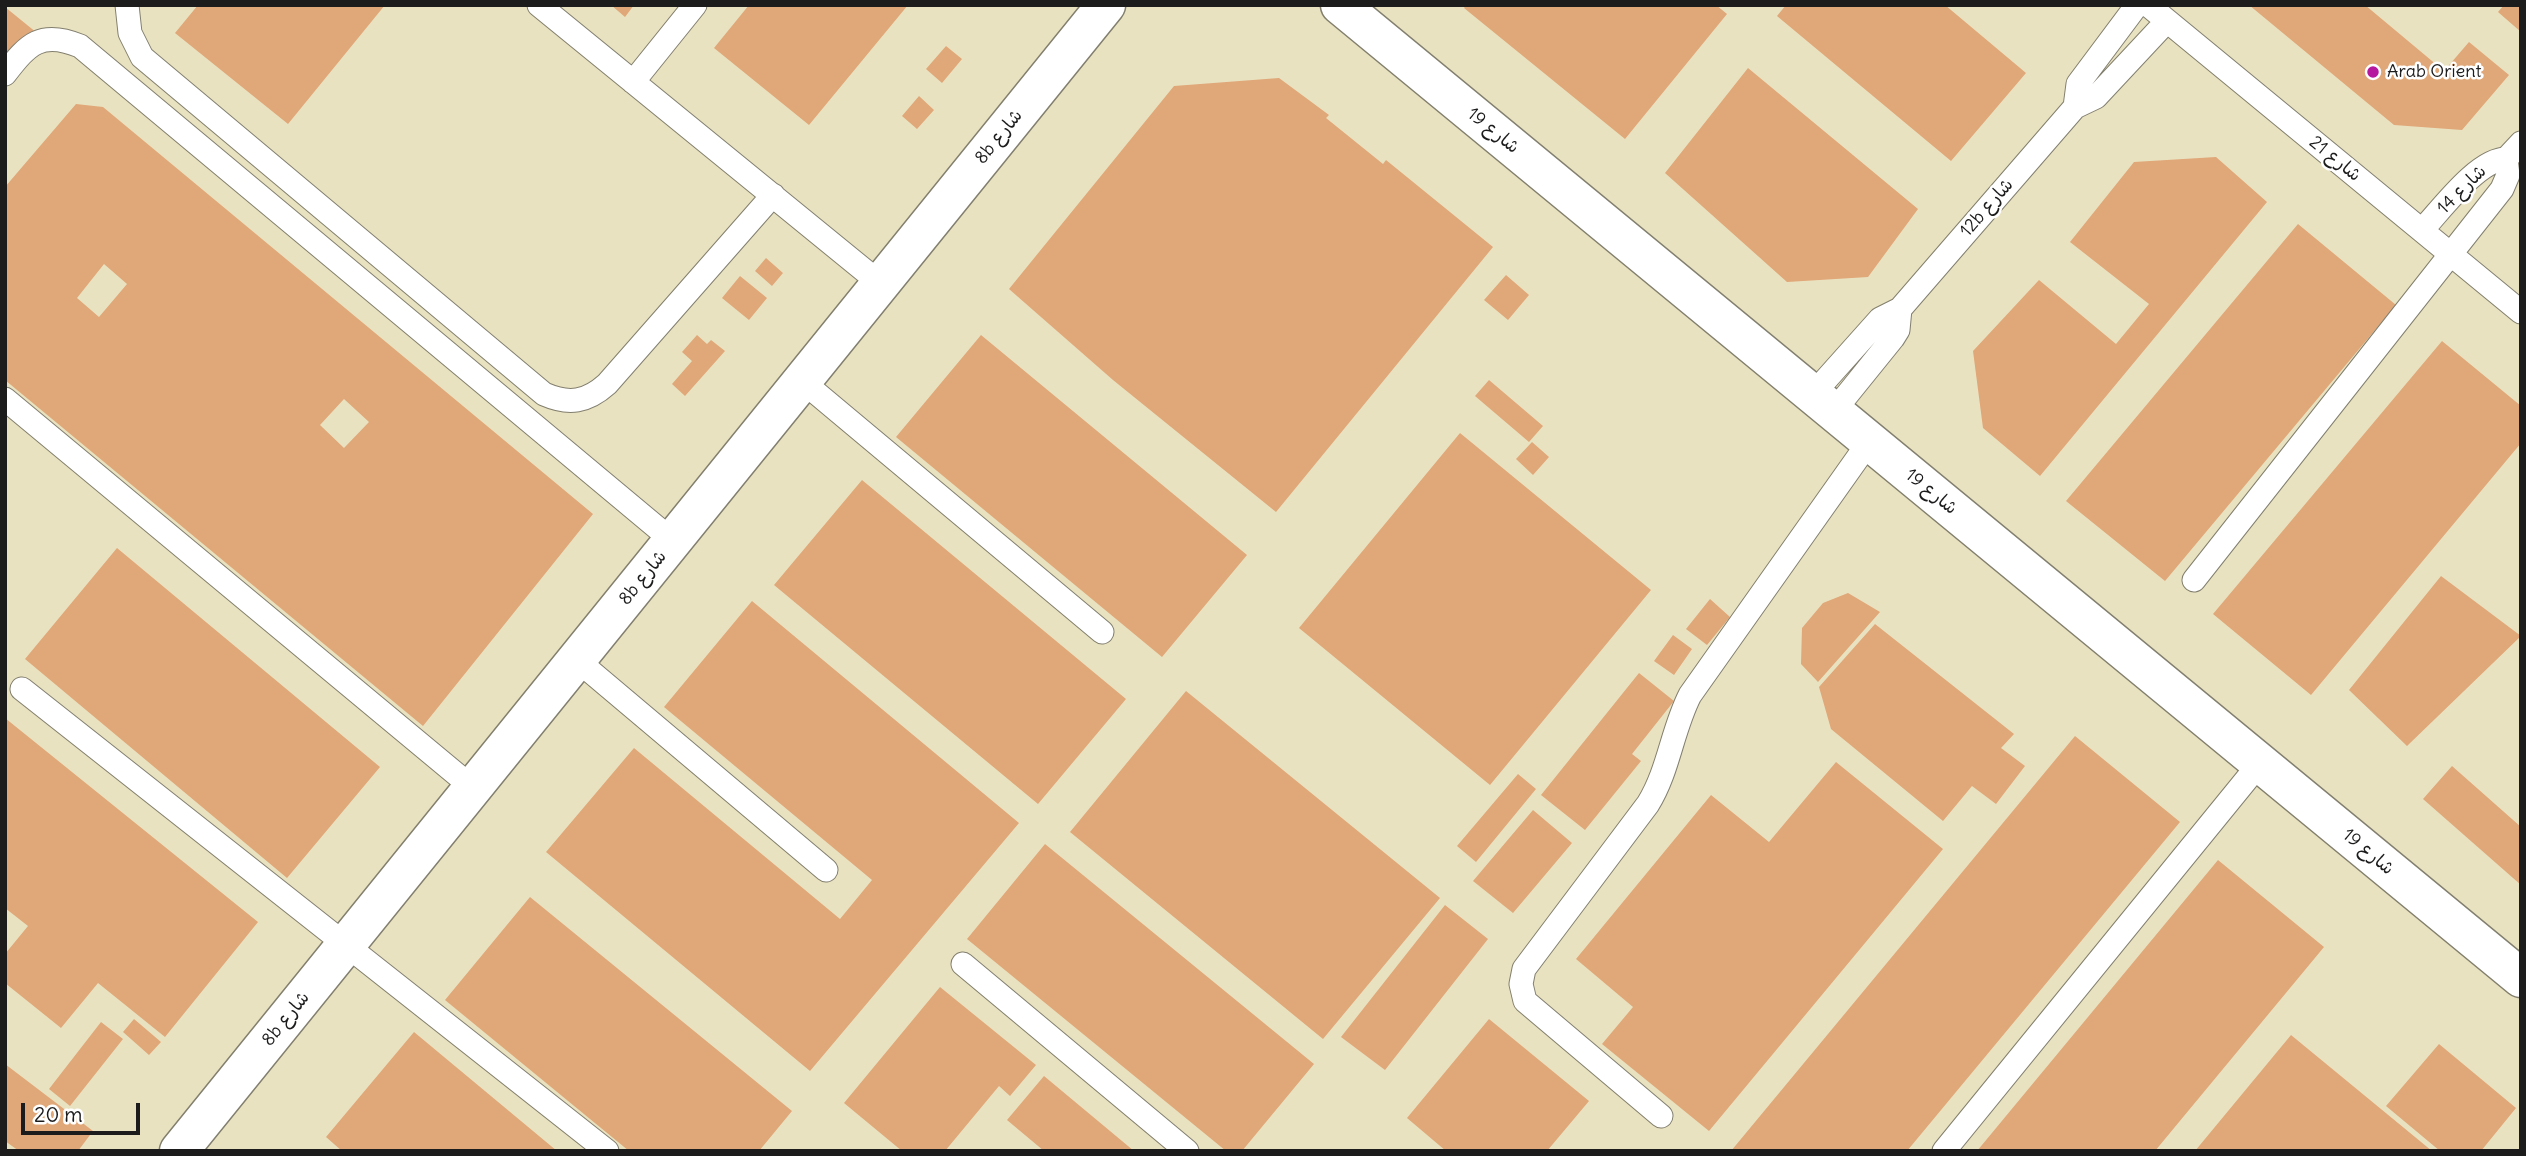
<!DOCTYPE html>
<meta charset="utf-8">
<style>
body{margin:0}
#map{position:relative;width:2526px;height:1156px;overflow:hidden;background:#e9e2c0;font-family:Delius,sans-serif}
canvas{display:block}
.frame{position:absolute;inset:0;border:7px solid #1c1c1c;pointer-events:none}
.scale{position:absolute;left:21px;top:1103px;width:119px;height:32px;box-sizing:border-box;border:4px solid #1c1c1c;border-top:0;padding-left:9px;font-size:21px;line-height:24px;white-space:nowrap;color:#1c1c1c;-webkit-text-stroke:5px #fff;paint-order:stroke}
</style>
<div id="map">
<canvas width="2526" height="1156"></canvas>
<div class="frame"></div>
<div class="scale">20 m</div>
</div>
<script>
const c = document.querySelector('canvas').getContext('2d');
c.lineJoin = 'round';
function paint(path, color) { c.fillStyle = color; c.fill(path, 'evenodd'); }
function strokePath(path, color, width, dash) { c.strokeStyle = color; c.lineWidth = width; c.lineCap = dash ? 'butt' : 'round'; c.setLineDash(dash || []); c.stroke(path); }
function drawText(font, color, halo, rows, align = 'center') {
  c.font = font + ' Delius,"Playpen Sans Arabic",sans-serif'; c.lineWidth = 5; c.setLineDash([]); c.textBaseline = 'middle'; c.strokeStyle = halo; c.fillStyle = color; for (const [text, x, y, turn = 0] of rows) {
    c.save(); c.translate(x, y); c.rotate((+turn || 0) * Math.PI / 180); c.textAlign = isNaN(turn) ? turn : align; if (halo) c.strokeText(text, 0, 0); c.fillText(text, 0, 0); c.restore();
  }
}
const building = new Path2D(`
 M198 5H385L288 124 175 33Z
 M611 5H634L625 17Z
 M749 5H908L809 125 714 48Z
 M1466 5H1716L1727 14 1625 139 1464 8Z
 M1786 5H1945L2026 73 1951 161 1777 16Z
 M2249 5H2365L2444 71 2469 42 2509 75 2462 130 2394 125Z
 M2504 5H2521V32L2498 12Z
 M5 7 37 33 5 72Z
 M946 46 962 59 942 83 926 69Z
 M1748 68 1918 209 1868 277 1787 282 1665 173Z
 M1279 78 1329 115 1326 118 1383 164 1386 160 1493 247 1276 512 1113 380 1009 289 1174 86Z
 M919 96 934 110 917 129 902 116Z
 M76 104 103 107 593 514 423 726 5 380V187ZM104 264 127 284 99 317 77 298ZM344 399 369 422 344 448 320 425Z
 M2216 157 2267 202 2040 476 1983 428 1973 351 2039 280 2116 344 2149 304 2070 242 2134 162Z
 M2298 224 2396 305 2165 581 2066 501Z
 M766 258 783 273 772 286 755 271Z
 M1506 275 1529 295 1508 320 1484 300Z
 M740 276 767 298 749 320 722 298Z
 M697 335 707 344 711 340 725 351 685 396 672 384 692 361 682 352Z
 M981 335 1247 555 1162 657 896 437Z
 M2442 341 2521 406V443L2311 695 2213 614Z
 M1489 380 1543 426 1529 442 1475 396Z
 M1460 433 1651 590 1490 785 1299 628Z
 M1532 442 1549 457 1533 475 1516 459Z
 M862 480 1126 699 1038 804 774 585Z
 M117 548 380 767 287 878 25 659Z
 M2441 576 2521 636 2407 746 2349 690Z
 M1848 593 1880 612 1818 682 1801 664 1802 628 1823 603Z
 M1710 599 1730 617 1707 645 1686 629Z
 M752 601 1019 823 810 1071 546 852 634 748 840 919 872 880 664 707Z
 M1875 624 2014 734 2001 748 2025 766 1996 804 1972 786 1943 821 1831 729 1819 687Z
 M1673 635 1692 649 1674 675 1654 661Z
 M1639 673 1674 701 1632 754 1641 761 1585 830 1541 795Z
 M1186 691 1440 898 1323 1039 1070 832Z
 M5 718 258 922 165 1037 98 983 61 1028 5 983V954L28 926 5 908Z
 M2075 736 2180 822 1907 1151H1731Z
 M1836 762 1943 849 1709 1131 1602 1044 1633 1007 1576 959 1711 795 1769 842Z
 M2452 766 2521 827V885L2423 799Z
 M1518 774 1536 789 1476 862 1457 846Z
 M1533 810 1572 843 1513 913 1473 881Z
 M1045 844 1314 1064 1242 1151H1226L967 939Z
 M2218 860 2324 947 2155 1151H1977Z
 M530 897 792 1111 759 1151H629L445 1000Z
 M1445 905 1488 939 1385 1070 1341 1037Z
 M940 987 1036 1065 1010 1096 999 1086 945 1151H902L844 1103Z
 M134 1019 161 1042 149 1055 123 1032Z
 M1489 1019 1589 1101 1547 1151H1446L1407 1118Z
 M101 1022 123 1039 70 1106 49 1089Z
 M414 1032 557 1151H342L326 1137Z
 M2291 1035 2432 1151H2195Z
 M2439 1044 2516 1108 2481 1151H2440L2386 1106Z
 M5 1064 93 1131 78 1151H19L5 1141Z
 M1044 1076 1134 1151H1044L1007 1120Z`);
const lane = new Path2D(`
 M127 5 130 33 142 57 544 394C569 405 587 402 607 384L773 195
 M539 5 881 284
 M2148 5 2521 312
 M5 74C28 44 41 30 80 46L673 541
 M633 82 695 5
 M2075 107 2078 84 2137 5
 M2422 230C2441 210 2478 159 2506 159L2521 143
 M802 381 1102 632
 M1813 394 1880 319 1900 309 2075 107 2096 97 2167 21
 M5 399 473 788
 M1834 411 1893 338 1898 330 1900 309
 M2194 580 2502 189 2508 175 2506 159
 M577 660 826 870
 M22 689 607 1151
 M963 964 1187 1151
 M1661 1116 1525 1001 1521 984 1524 969 1648 804C1669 770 1672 730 1690 695L1869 442
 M1944 1151 2260 763`);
const street = new Path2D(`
 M1340 5 2521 978
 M179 1151 1106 5`);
const markers = [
 [2373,72,7,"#b5179e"]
];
const poiNames = [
 ["Arab Orient",2387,72]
];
const streetNames = [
 ["شارع 19",1493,131,39],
 ["8b شارع",999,137,-51],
 ["شارع 21",2335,159,39],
 ["شارع 14",2462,190,-45],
 ["12b شارع",1987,208,-49],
 ["شارع 19",1931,492,39],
 ["8b شارع",643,578,-51],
 ["شارع 19",2368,852,40],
 ["8b شارع",286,1019,-51]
];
paint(building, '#e0a778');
strokePath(lane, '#827f6e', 25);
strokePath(street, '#827f6e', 41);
strokePath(lane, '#fff', 23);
strokePath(street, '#fff', 38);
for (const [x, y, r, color] of markers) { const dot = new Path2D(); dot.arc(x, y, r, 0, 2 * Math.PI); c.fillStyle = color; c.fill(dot); strokePath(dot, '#fff', 2.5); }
drawText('18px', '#1c1c1c', '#fff', poiNames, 'left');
drawText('18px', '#1c1c1c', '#fff', streetNames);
</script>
